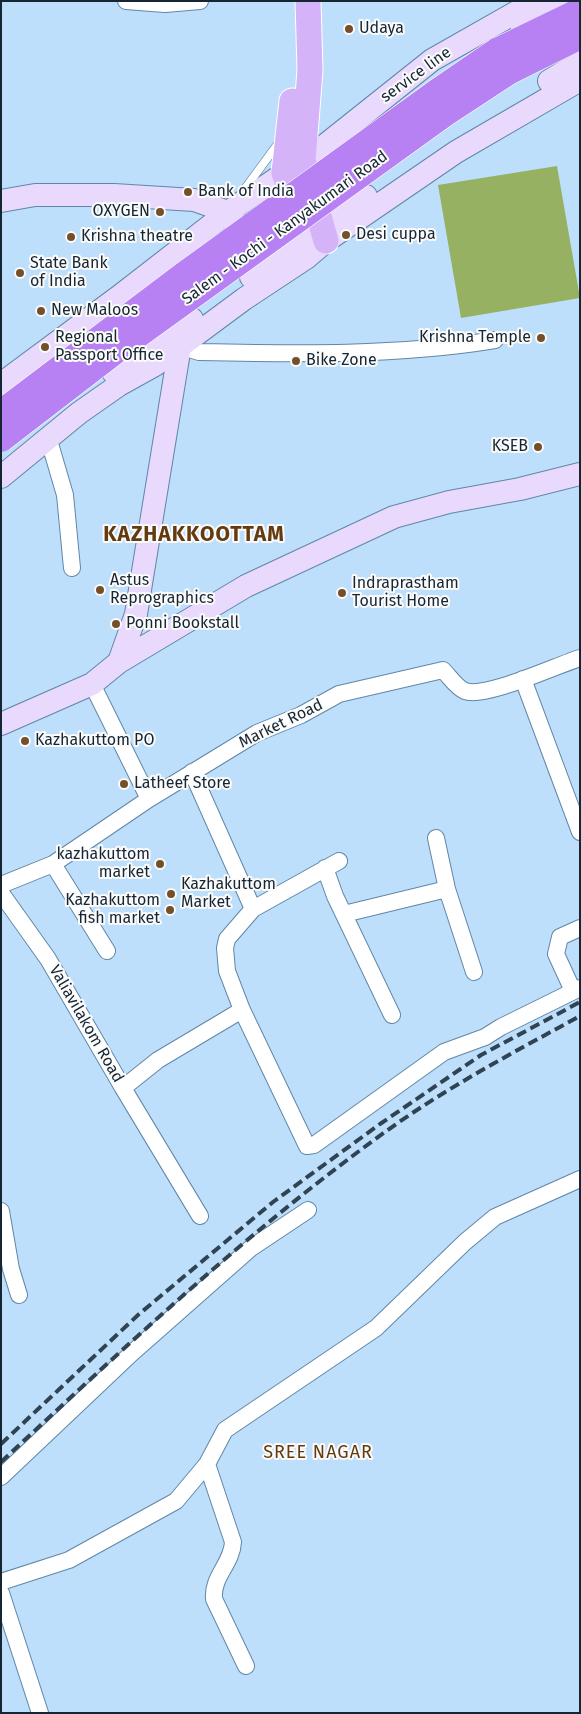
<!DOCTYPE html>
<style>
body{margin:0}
#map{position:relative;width:581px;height:1714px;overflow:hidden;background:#bedffb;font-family:"Fira Sans",sans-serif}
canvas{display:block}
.frame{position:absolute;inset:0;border:2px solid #152532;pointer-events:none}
</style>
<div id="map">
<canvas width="581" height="1714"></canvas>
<div class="frame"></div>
</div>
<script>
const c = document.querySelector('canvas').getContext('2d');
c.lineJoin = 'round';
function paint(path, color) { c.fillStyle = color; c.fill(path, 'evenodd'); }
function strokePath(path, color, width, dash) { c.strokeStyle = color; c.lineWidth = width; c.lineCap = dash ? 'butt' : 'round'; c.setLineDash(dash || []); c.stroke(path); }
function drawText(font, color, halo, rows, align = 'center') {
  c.font = font + ' "Fira Sans",sans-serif'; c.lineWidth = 4; c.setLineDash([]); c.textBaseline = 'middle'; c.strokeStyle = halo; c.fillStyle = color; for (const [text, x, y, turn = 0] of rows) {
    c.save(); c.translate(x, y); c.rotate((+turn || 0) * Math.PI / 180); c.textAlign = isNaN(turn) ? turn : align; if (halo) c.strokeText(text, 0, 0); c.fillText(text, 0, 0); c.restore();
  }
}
const water = new Path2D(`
 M557 166 580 298 461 318 438 185Z`);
const lane = new Path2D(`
 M241 194 280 141`);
const street = new Path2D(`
 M126 1 165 4 200 1
 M180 346 199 352C298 354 397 356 495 340
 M48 437 65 495 72 568
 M523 679 580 832
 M92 684 149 799
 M192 772 253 909
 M436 838 447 889 474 972
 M339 861 253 909 227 939 225 948 227 971 242 1010 307 1146 314 1145 444 1052 485 1037 501 1027 580 988
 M53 864 107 951
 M325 868 335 896 392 1015
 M1 885 53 864 149 799 257 733 301 715 339 694 443 670C449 676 457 688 465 691 485 699 557 665 580 658
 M1 893 48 959 123 1088 158 1060 242 1010
 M344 914 447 889
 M573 991 556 954 560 937 580 928
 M123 1088 200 1216
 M1 1211 11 1269 19 1295
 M207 1464 233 1542C232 1564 212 1576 214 1599L246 1666
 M1 1477 132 1353 251 1248 308 1210
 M1 1582 69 1560 176 1501 207 1464 225 1430 376 1328 465 1242 495 1217 580 1179
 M1 1593 40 1713`);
const secondary = new Path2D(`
 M521 24 567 1
 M549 81 580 62
 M1 201 35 195H114L194 200 228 212 234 222
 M251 277C290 250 326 221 366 196
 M113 372 192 319
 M1 384 121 295 228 212 324 146 432 60 536 1
 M1 477 79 413 119 385 155 365 244 299 306 258 326 241 456 152 580 80
 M119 662 136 614 180 346
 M1 724 92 684 119 662 246 586 394 517 449 502 520 489 580 474`);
const primary = new Path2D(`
 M308 1 310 70 303 160 326 241
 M292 101 284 173 301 215`);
const highway = new Path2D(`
 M497 52 580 12
 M508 71 580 35`);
const rail = new Path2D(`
 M1 1444 138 1315 273 1202 380 1124 481 1055 580 1002
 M1 1462C125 1347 248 1231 385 1132 446 1088 514 1052 580 1016`);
const highwayBridge = new Path2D(`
 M1 414 184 276 437 93 497 52
 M1 438 114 351 447 111 508 71`);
const markers = [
 [349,29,5,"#744f2a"],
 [188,192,5,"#744f2a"],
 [160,212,5,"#744f2a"],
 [346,235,5,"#744f2a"],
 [71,237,5,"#744f2a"],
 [20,273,5,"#744f2a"],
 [41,311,5,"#744f2a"],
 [541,338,5,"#744f2a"],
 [45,347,5,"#744f2a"],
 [296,361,5,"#744f2a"],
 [538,447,5,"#744f2a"],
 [100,590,5,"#744f2a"],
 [342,593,5,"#744f2a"],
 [116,624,5,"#744f2a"],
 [25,741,5,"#744f2a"],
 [124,784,5,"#744f2a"],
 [160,864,5,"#744f2a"],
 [171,894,5,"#744f2a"],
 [170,910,5,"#744f2a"]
];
const poiNames = [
 ["Udaya",359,29],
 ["Bank of India",198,192],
 ["OXYGEN",150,212,"right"],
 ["Desi cuppa",356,235],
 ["Krishna theatre",81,237],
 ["State Bank",30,264],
 ["of India",30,282],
 ["New Maloos",51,311],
 ["Regional",55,338],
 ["Passport Office",55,356],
 ["Krishna Temple",531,338,"right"],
 ["Bike Zone",306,361],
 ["KSEB",528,447,"right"],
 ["Astus",110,581],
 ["Reprographics",110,599],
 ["Indraprastham",352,584],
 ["Tourist Home",352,602],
 ["Ponni Bookstall",126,624],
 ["Kazhakuttom PO",35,741],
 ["Latheef Store",134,784],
 ["kazhakuttom",150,855,"right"],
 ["market",150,873,"right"],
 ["Kazhakuttom",181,885],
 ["Market",181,903],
 ["Kazhakuttom",160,901,"right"],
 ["fish market",160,919,"right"]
];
const streetNames = [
 ["service line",416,75,-36],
 ["Salem - Kochi - Kanyakumari Road",285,228,-36],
 ["Market Road",281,724,-26],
 ["Valiavilakom Road",86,1024,60]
];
const neighbourhoodNames = [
 ["SREE NAGAR",318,1453]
];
const districtNames = [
 ["KAZHAKKOOTTAM",194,535]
];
paint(water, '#97b163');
strokePath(lane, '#6087a7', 9);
strokePath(street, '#6087a7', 18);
strokePath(secondary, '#6087a7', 24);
strokePath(primary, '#fff', 27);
strokePath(highway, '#fff', 29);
strokePath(lane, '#fff', 8);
strokePath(street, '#fff', 16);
strokePath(secondary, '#e9d9fc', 22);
strokePath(primary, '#d4b3f8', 25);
strokePath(highway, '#b781f4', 28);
strokePath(rail, '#304352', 4, [10, 5]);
strokePath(highwayBridge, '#fff', 29, []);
strokePath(highwayBridge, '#b781f4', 28);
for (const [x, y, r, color] of markers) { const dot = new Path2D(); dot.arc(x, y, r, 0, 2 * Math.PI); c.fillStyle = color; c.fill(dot); strokePath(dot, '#fbfbfb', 2); }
drawText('16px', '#152532', '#fbfbfb', poiNames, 'left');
drawText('16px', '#152532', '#fbfbfb', streetNames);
c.letterSpacing = '1px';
drawText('18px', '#633b0e', '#fbfbfb', neighbourhoodNames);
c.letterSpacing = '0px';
c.letterSpacing = '1px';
drawText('bold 21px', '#633b0e', '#fbfbfb', districtNames);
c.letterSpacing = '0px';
</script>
